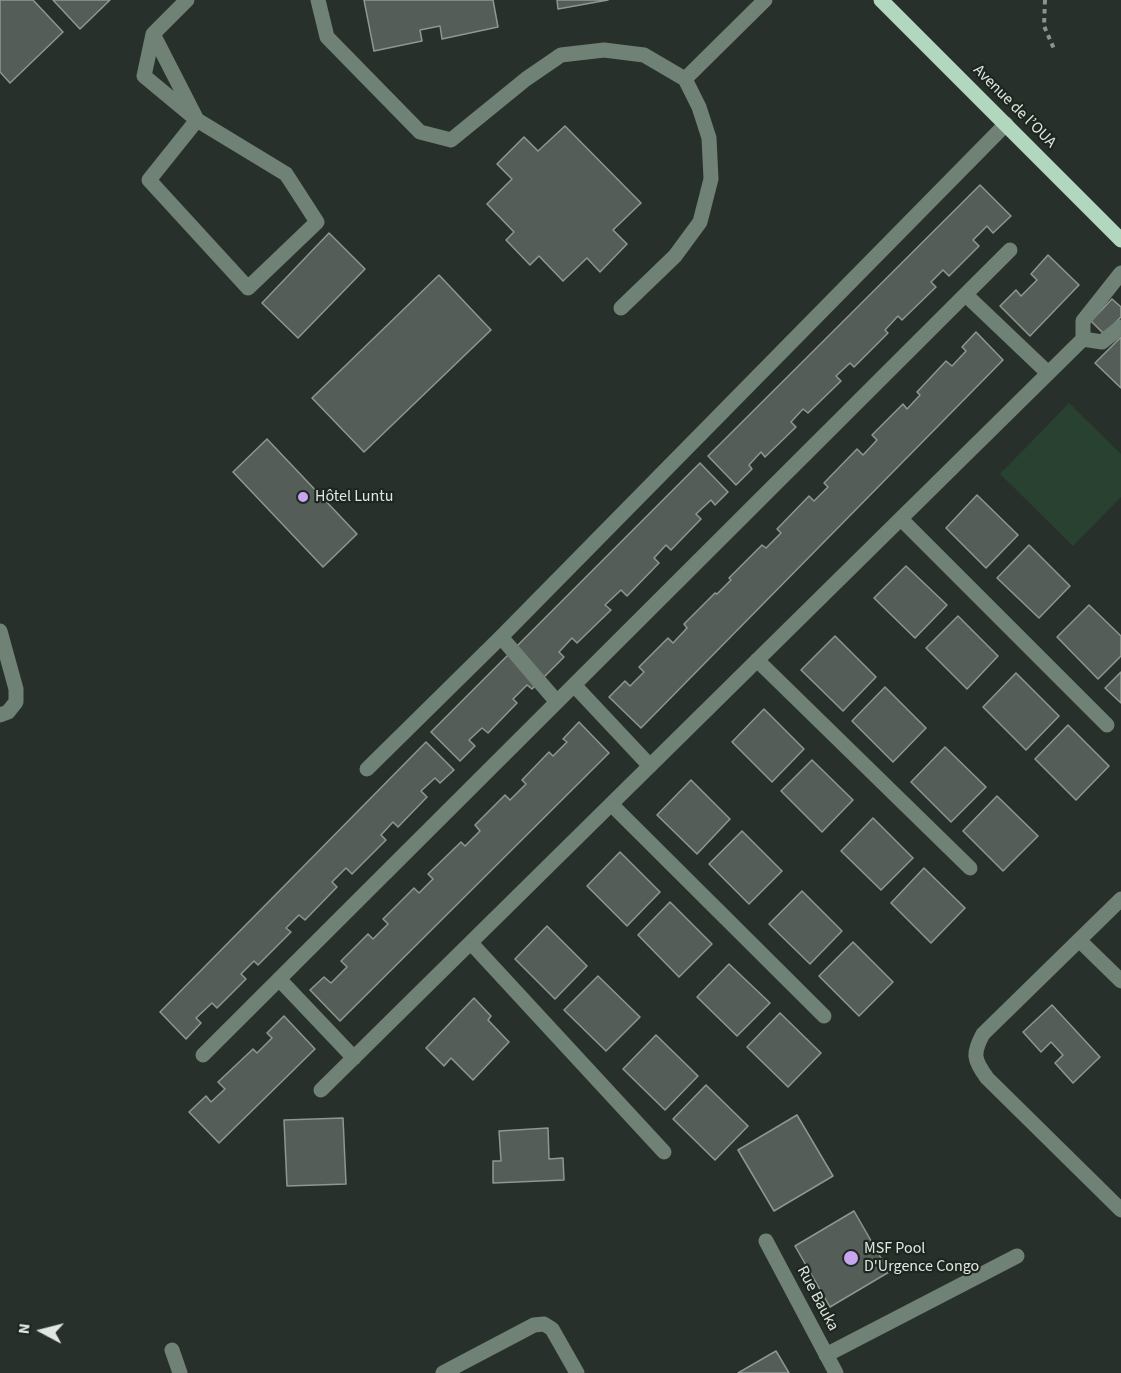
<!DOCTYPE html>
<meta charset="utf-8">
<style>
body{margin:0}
#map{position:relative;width:1121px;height:1373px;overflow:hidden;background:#27302a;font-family:"Source Sans 3",sans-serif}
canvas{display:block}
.north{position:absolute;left:12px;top:1301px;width:60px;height:60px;-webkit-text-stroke:4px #1e2620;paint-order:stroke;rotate:277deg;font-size:16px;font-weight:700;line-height:24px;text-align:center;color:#e1e6e2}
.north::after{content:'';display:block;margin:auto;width:21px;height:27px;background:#e1e6e2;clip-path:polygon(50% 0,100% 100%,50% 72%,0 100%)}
</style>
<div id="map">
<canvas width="1121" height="1373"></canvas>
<div class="north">N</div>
</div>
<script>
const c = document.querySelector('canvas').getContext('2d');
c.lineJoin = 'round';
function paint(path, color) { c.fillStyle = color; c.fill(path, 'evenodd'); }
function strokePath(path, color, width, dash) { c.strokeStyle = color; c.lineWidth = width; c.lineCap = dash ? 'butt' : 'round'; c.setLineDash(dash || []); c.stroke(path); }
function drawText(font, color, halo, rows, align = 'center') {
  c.font = font + ' "Source Sans 3",sans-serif'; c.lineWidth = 4.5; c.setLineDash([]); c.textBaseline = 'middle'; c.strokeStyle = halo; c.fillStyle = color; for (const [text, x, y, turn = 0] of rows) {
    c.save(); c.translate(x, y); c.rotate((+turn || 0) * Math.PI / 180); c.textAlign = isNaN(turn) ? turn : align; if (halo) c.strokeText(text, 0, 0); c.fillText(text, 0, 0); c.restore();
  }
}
const green = new Path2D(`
 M1069 403 1121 454V497L1073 546 1000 474Z`);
const building = new Path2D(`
 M0 0H33L63 32 10 83 0 72Z
 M53 0H110L80 29Z
 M364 0H493L498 27 442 39 440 26 420 30 422 41 374 51Z
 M557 0H608L558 9Z
 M565 126 641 203 613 230 627 244 600 272 587 258 563 281 539 256 530 265 506 240 514 232 487 204 512 179 497 164 524 137 538 151Z
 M980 185 1011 216 993 233 987 226 973 240 979 246 949 276 943 270 931 282 936 287 902 320 898 316 885 330 888 333 854 367 850 363 836 376 841 381 808 413 803 409 791 422 796 427 765 457 761 452 749 465 752 469 736 485 708 456Z
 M329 233 365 269 298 338 262 303Z
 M1048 255 1079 285 1030 336 1000 306 1016 290 1021 296 1037 280 1031 274Z
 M439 275 491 330 364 452 312 398Z
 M1112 299 1121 307V317L1104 334 1091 321Z
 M976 332 1003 360 641 728 609 697 625 681 630 686 644 672 639 667 668 638 673 643 687 628 684 624 715 593 717 594 731 580 729 578 762 545 766 548 781 533 777 529 809 496 814 501 828 487 824 483 857 449 863 455 877 440 872 435 903 404 907 409 920 395 917 392 946 361 952 366 966 351 962 347Z
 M1121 337V388L1095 363Z
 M267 439 357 534 323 567 233 472Z
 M700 463 728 492 715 505 711 500 696 514 701 519 671 550 666 545 654 558 659 563 627 596 621 590 605 605 611 610 577 643 572 638 559 652 564 657 532 689 527 685 513 699 517 703 488 733 482 728 469 740 475 746 460 761 431 732Z
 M977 495 1018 535 986 568 946 528Z
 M1029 545 1070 586 1039 618 997 578Z
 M906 566 947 605 915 638 874 598Z
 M1089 605 1121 636V656L1098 679 1057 637Z
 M958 616 998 656 967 689 926 648Z
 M835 636 876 677 843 711 801 670Z
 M1121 672V703L1105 688Z
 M1016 673 1059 716 1026 750 983 707Z
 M885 687 926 728 893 762 852 721Z
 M764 709 804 749 772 782 732 742Z
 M579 722 609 753 340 1021 310 990 324 977 331 983 347 967 341 961 368 934 373 939 388 924 383 919 414 888 419 893 433 879 428 874 461 842 465 846 480 831 475 825 505 795 510 800 526 784 522 780 549 752 553 756 567 742 563 739Z
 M1068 725 1109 766 1076 800 1035 759Z
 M426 742 454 770 440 783 435 778 421 791 427 797 398 827 393 822 381 835 386 840 352 874 346 868 332 882 337 887 305 920 299 915 286 928 291 932 258 965 254 961 241 974 246 979 217 1008 212 1003 196 1018 201 1023 186 1039 160 1012Z
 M945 747 986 787 951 822 911 782Z
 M812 760 853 800 822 832 781 791Z
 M691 780 730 819 697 854 657 815Z
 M997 796 1038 836 1003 871 963 831Z
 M873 818 913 858 881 890 841 851Z
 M742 831 782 871 749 904 709 864Z
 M620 852 660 892 627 926 587 886Z
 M924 868 965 908 931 943 891 903Z
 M802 891 842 931 810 964 769 924Z
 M670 902 712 944 679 977 638 935Z
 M547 926 587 966 555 999 515 959Z
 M853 942 893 982 859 1016 819 976Z
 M729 964 770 1003 737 1036 697 997Z
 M598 976 640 1017 606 1051 564 1010Z
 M474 998 491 1016 488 1020 509 1042 473 1080 451 1058 444 1066 426 1048Z
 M1052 1005 1100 1057 1073 1083 1055 1063 1063 1055 1051 1042 1041 1052 1023 1032Z
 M780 1013 821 1053 788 1087 747 1047Z
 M284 1016 315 1049 219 1143 189 1112 206 1096 211 1102 225 1089 218 1082 253 1049 257 1053 272 1038 267 1033Z
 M656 1035 698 1076 665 1110 623 1069Z
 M706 1085 748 1126 715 1160 673 1119Z
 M797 1115 833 1176 774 1211 738 1150Z
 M343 1118 346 1184 287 1186 284 1120Z
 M548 1128 549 1159 563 1158 564 1180 493 1183V1161H501L499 1131Z
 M854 1211 889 1272 830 1307 795 1246Z
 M776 1351 789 1373H738Z`);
const path = new Path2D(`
 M1045 0 1044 26 1054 49`);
const minor = new Path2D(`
 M318 0 327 37 420 132 451 140 526 79 561 55 604 50 644 55 685 79 699 107 709 138 711 179 700 222 675 256 621 308
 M153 34 187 0
 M685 79 765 0
 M197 120 153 34 144 76 197 120 286 174 317 222 248 288 149 180 197 120
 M1121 273 1083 321V339L1102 342 1121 327
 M966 295 1048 373
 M901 519 1107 725
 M0 631 16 689V702L8 712 0 715
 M501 637 557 702
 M757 660 970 868
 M574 685 650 766
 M367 769 501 637 1006 124
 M611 804 824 1016
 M1121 899 983 1034C972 1054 974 1060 987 1078L1121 1210
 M1079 940 1121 981
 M471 943 664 1152
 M279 979 354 1058
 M203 1055 1010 250
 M321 1090 1083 339
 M766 1241 836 1373
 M172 1350 180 1373
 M826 1355 1017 1256
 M443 1373 534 1325 544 1324 552 1329 577 1373`);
const major = new Path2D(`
 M881 0 1121 240`);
const markers = [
 [303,497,6,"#c8a6ef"],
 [851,1258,8,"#c8a6ef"]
];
const streetNames = [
 ["Avenue de l’OUA",1014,107,45],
 ["Rue Bauka",817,1299,62]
];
const poiNames = [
 ["Hôtel Luntu",315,497],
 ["MSF Pool",864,1249],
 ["D'Urgence Congo",864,1267]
];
paint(green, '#294131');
paint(building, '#545d57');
strokePath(building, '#8e9891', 1.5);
strokePath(path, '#8c938e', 4, [4.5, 4.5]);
strokePath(minor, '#708175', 15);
strokePath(major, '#b2d6be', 15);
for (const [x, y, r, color] of markers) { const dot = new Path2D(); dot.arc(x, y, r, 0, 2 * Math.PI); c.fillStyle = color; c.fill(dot); strokePath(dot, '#1e2620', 2); }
drawText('16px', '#e1e6e2', '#1e2620', streetNames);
drawText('16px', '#e1e6e2', '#1e2620', poiNames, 'left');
</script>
